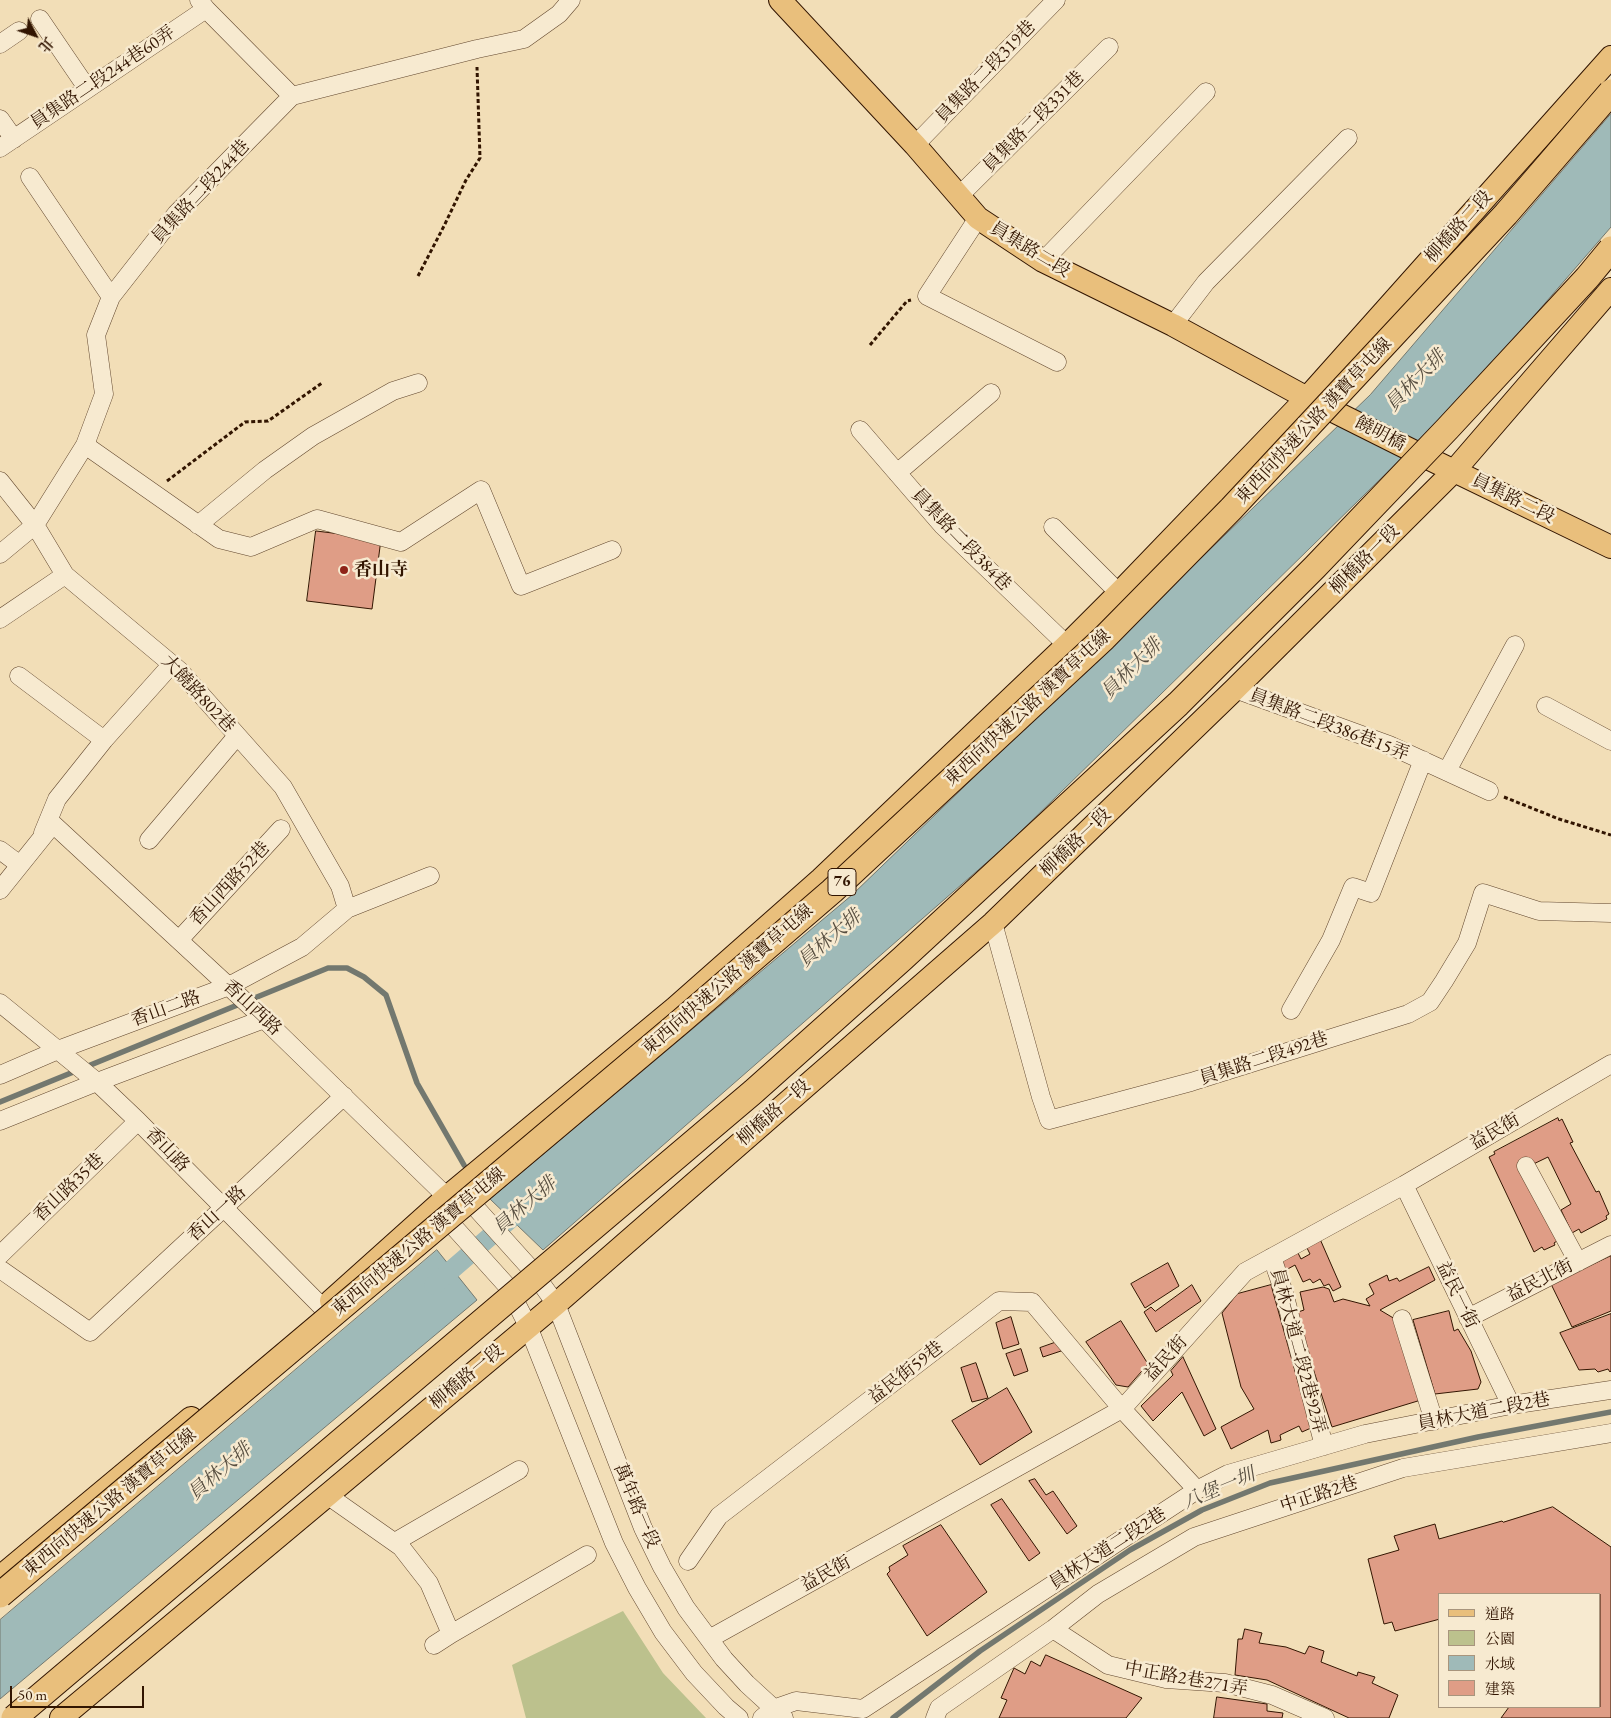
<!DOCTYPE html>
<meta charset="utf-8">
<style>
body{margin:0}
#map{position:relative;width:1611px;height:1718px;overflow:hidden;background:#f2deb7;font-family:"EB Garamond","Noto Serif TC",serif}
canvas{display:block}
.legend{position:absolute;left:1438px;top:1593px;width:162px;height:115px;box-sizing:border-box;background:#f7ead0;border:1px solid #a8957d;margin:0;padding:6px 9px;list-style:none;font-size:15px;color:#321501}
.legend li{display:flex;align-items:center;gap:10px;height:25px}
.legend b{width:25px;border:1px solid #a8957d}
.north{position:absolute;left:10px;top:10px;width:50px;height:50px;-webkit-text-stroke:4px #f7ead0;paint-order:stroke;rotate:131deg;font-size:14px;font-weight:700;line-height:20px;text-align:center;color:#321501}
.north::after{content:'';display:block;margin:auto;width:18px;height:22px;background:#321501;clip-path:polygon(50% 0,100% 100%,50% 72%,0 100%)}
.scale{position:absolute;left:10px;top:1686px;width:134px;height:22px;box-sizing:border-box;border:2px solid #321501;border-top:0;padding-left:6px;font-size:15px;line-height:18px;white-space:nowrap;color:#321501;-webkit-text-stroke:4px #f7ead0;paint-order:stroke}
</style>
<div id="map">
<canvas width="1611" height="1718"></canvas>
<ul class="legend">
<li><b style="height:6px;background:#e9bf7c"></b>道路</li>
<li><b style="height:14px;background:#bcc18d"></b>公園</li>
<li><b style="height:14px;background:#9fbab8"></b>水域</li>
<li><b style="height:14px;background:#df9d86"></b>建築</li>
</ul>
<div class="north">北</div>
<div class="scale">50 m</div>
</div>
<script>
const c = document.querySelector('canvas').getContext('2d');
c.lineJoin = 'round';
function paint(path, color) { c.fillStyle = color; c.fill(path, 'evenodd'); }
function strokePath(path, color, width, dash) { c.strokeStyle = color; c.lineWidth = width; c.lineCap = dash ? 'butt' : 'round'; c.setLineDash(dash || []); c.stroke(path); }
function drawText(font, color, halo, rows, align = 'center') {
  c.font = font + ' "EB Garamond","Noto Serif TC",serif'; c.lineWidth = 5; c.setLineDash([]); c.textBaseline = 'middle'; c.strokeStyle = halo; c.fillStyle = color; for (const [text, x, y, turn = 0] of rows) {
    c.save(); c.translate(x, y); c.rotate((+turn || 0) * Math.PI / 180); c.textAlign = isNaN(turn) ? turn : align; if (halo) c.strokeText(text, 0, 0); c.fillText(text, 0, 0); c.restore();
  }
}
const green = new Path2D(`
 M623 1611 663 1673 706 1718H526L512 1665Z`);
const water = new Path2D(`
 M1611 114V227L1461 400 1009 843 543 1250 490 1199 852 895 1370 395Z
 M437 1250 477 1300 0 1699V1620Z`);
const stream = new Path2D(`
 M0 1102 328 968H347L364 977 386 995 417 1083 464 1165
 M893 1718 980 1651 1130 1550 1202 1510 1270 1483 1478 1437 1611 1412`);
const canal = new Path2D(`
 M434 1285 530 1202`);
const building = new Path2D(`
 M316 531 381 539 372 609 307 601Z
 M1558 1118 1559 1121 1562 1119 1573 1142 1570 1143 1596 1192 1599 1191 1609 1214 1606 1216 1607 1219 1581 1233 1579 1229 1572 1233 1561 1210 1571 1204 1548 1157 1521 1170 1557 1241 1554 1243 1555 1245 1544 1250 1542 1247 1534 1252 1489 1157 1495 1154 1494 1152Z
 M1320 1239 1341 1287 1333 1291 1329 1284 1324 1286 1320 1279 1313 1283 1310 1279 1303 1282 1295 1265 1284 1271 1279 1261 1297 1251 1301 1259 1310 1254 1306 1246Z
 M1611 1256V1311L1572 1327 1551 1284Z
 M1168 1263 1179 1286 1145 1308 1131 1284Z
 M1429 1267 1435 1280 1380 1310 1395 1319 1421 1400 1332 1427 1295 1313 1304 1310 1300 1292 1323 1287 1329 1289 1334 1302 1343 1299 1370 1306 1366 1299 1374 1294 1369 1284 1387 1275 1389 1281 1397 1278 1399 1281Z
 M1192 1285 1201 1301 1156 1332 1144 1312 1151 1307 1155 1311Z
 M1271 1285 1311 1428 1302 1432 1299 1426 1280 1435 1281 1440 1271 1443 1268 1430 1231 1449 1221 1427 1254 1409 1241 1387 1222 1313 1237 1294Z
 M1449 1311 1454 1331 1458 1329 1471 1351 1481 1382 1478 1389 1435 1394 1413 1320Z
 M1611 1314V1371L1610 1372 1608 1369 1598 1372 1595 1369 1579 1370 1560 1333Z
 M1011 1317 1019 1344 1003 1349 996 1323Z
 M1121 1321 1148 1364 1128 1387 1116 1385 1086 1342Z
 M1057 1342 1064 1350 1043 1357 1040 1348Z
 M1021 1349 1028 1371 1014 1376 1006 1354Z
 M1183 1357 1216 1429 1204 1436 1182 1392 1153 1421 1141 1406 1173 1375 1171 1371Z
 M976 1363 988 1398 972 1402 961 1368Z
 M1007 1388 1032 1432 980 1465 952 1421Z
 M1035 1479 1046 1495 1053 1491 1077 1526 1067 1534 1029 1481Z
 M1002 1499 1040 1553 1029 1561 991 1505Z
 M1553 1507 1611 1547V1718H1501L1509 1707H1600V1594H1440V1619L1395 1631 1392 1622 1384 1624 1368 1559 1399 1550 1394 1536 1435 1524 1439 1539 1502 1521 1503 1522Z
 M941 1525 987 1592 927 1636 887 1574 890 1571 889 1567 908 1555 903 1546Z
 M1245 1629 1262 1633 1259 1643 1286 1647 1305 1654 1309 1646 1324 1651 1321 1662 1357 1676 1358 1672 1375 1677 1372 1683 1398 1695 1389 1718H1349L1267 1680 1235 1675 1238 1639H1242Z
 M1046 1655 1142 1698 1126 1718H999L1007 1700 1001 1698 1014 1668 1025 1674 1031 1661 1040 1666Z
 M1217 1697 1267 1704V1711L1283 1713 1282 1718H1214Z`);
const path = new Path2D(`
 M418 276 444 226 466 180 480 158 477 67
 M870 345 907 301 911 300
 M167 481 245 422 268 421 322 383
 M1504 797 1559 819 1611 835`);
const minor = new Path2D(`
 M199 0 206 9 292 96
 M40 19 87 88
 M0 44 19 31
 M0 119 14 139
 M915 145 1056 0
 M0 148 206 9
 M30 177 111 297
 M959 196 1109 47
 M978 218 927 296 1057 362
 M1043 261 1206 92
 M1173 325 1206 282 1348 138
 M860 430 943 526 1067 645
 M85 445 219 539 251 547 317 519 401 542 481 490 521 586 612 550
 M897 473 991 393
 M0 481 35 525 65 575 180 671 283 787 340 886 347 909
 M198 525 265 470 313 436 393 391 418 383
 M1053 527 1119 593
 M0 554 35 525 85 445 104 394 96 335 111 297 176 214 292 96 477 49 524 39 559 14 571 0
 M0 619 65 575
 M19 676 104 740
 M1235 689 1389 745 1489 791
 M1546 706 1611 741
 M1447 771 1515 645
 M43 833 57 799 104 740 172 664
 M149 840 237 736
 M0 850 20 865
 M0 890 53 824 264 1019 447 1197 476 1208 530 1268 556 1304 643 1528 662 1567 686 1608 724 1659 747 1684 784 1718
 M993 923 1041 1097 1049 1120 1191 1082 1408 1014 1430 1002 1444 981 1467 943 1483 893 1539 911 1611 913
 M179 940 281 829
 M0 1003 97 1082 138 1121 323 1308
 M1291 1010 1331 940 1353 887 1371 893 1423 760
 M0 1075 58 1050 229 986 302 947 347 909 430 876
 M0 1121 97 1082 264 1019
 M1526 1166 1578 1262
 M1404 1185 1511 1405
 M449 1205 454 1227 508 1287 528 1326 614 1543 637 1588 663 1632 694 1673 726 1707 739 1718
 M0 1255 138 1121
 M1272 1257 1284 1293 1324 1446
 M0 1269 90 1332 344 1096
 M1468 1318 1611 1245
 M1402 1319 1434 1421
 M327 1495 401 1547 429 1583 451 1634 587 1555
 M395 1542 519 1470
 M688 1561 719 1516 999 1301 1032 1302 1122 1409 1197 1490
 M1053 1629 1108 1665 1166 1679 1225 1683 1272 1695 1325 1718
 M709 1639 1122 1409 1245 1272 1404 1185 1611 1064
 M434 1645 451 1634
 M762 1718 773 1709 796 1701 863 1709 1197 1490 1228 1474 1365 1434 1511 1405 1611 1390
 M935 1718 939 1708 1053 1629 1098 1594 1194 1537 1403 1468 1611 1433`);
const major = new Path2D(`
 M780 0 915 145 978 218 1043 261 1173 325 1307 398 1415 452 1611 547
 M331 1301 447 1197 675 1008 821 879 1067 645 1125 587 1307 398 1611 57
 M0 1577 191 1418
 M61 1718 556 1304 993 923 1235 689 1454 471 1611 289`);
const highwayBridge = new Path2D(`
 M0 1595 680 1022 832 891 1104 638 1231 509 1506 214 1611 92
 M14 1718 753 1092 902 959 1178 704 1315 567 1448 428 1587 278 1611 249`);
const markers = [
 [344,570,5,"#8f2418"]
];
const shields = [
 [842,882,28]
];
const shieldNames = [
 ["76",842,882]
];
const streetNames = [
 ["員集路二段319巷",986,72,-46],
 ["員集路二段244巷60弄",103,78,-34],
 ["員集路二段331巷",1034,122,-45],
 ["員集路二段244巷",201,192,-47],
 ["柳橋路二段",1459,227,-48],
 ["員集路二段",1030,250,31],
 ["東西向快速公路 漢寶草屯線",1314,421,-47],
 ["饒明橋",1380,434,27],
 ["員集路二段",1513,499,26],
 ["員集路二段384巷",961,540,46],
 ["柳橋路一段",1365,560,-45],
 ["大饒路802巷",198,694,47],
 ["東西向快速公路 漢寶草屯線",1028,708,-43],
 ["員集路二段386巷15弄",1329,725,21],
 ["柳橋路一段",1076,843,-44],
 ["香山西路52巷",230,884,-47],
 ["東西向快速公路 漢寶草屯線",728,980,-41],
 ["香山西路",252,1008,43],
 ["香山二路",166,1009,-20],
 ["員集路二段492巷",1264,1059,-18],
 ["柳橋路一段",774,1113,-41],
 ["益民街",1495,1132,-30],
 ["香山路",167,1150,46],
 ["香山路35巷",69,1188,-44],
 ["香山一路",217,1214,-43],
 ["東西向快速公路 漢寶草屯線",419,1242,-40],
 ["益民北街",1540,1281,-27],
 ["益民一街",1457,1295,64],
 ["員林大道二段2巷92弄",1298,1351,75],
 ["益民街",1166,1359,-48],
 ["益民街59巷",906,1373,-38],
 ["柳橋路一段",467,1377,-40],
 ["員林大道二段2巷",1484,1412,-11],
 ["中正路2巷",1319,1495,-18],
 ["東西向快速公路 漢寶草屯線",110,1503,-40],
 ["萬年路一段",636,1506,67],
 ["員林大道二段2巷",1108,1549,-33],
 ["益民街",826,1574,-29],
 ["中正路2巷271弄",1186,1679,10]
];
const poiNames = [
 ["香山寺",354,570]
];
const waterNames = [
 ["員林大排",1416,381,-46],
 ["員林大排",1132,669,-45],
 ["員林大排",830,939,-41],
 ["員林大排",525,1206,-41],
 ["員林大排",220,1472,-41],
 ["八堡一圳",1219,1489,-23]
];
paint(green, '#bcc18d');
paint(water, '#9fbab8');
strokePath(water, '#73786f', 1);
strokePath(stream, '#73786f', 5.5);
strokePath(canal, '#9fbab8', 19);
paint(building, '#df9d86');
strokePath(building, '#321501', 1);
strokePath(minor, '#62472e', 19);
strokePath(major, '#321501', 24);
strokePath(path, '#321501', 3, [4, 2.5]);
strokePath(minor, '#f7ead0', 18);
strokePath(major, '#e9bf7c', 22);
strokePath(highwayBridge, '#321501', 27, []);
strokePath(highwayBridge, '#e9bf7c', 25);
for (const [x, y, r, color] of markers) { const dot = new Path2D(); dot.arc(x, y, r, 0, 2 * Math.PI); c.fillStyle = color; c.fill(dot); strokePath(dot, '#f7ead0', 2); }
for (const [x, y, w] of shields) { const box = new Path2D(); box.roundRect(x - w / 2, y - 13.5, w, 27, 4); c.fillStyle = '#f7ead0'; c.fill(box); strokePath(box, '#321501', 1); }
drawText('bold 16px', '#321501', null, shieldNames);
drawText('18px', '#321501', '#f7ead0', streetNames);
drawText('bold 18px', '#321501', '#f7ead0', poiNames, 'left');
drawText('italic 19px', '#584f41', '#f7ead0', waterNames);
</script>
